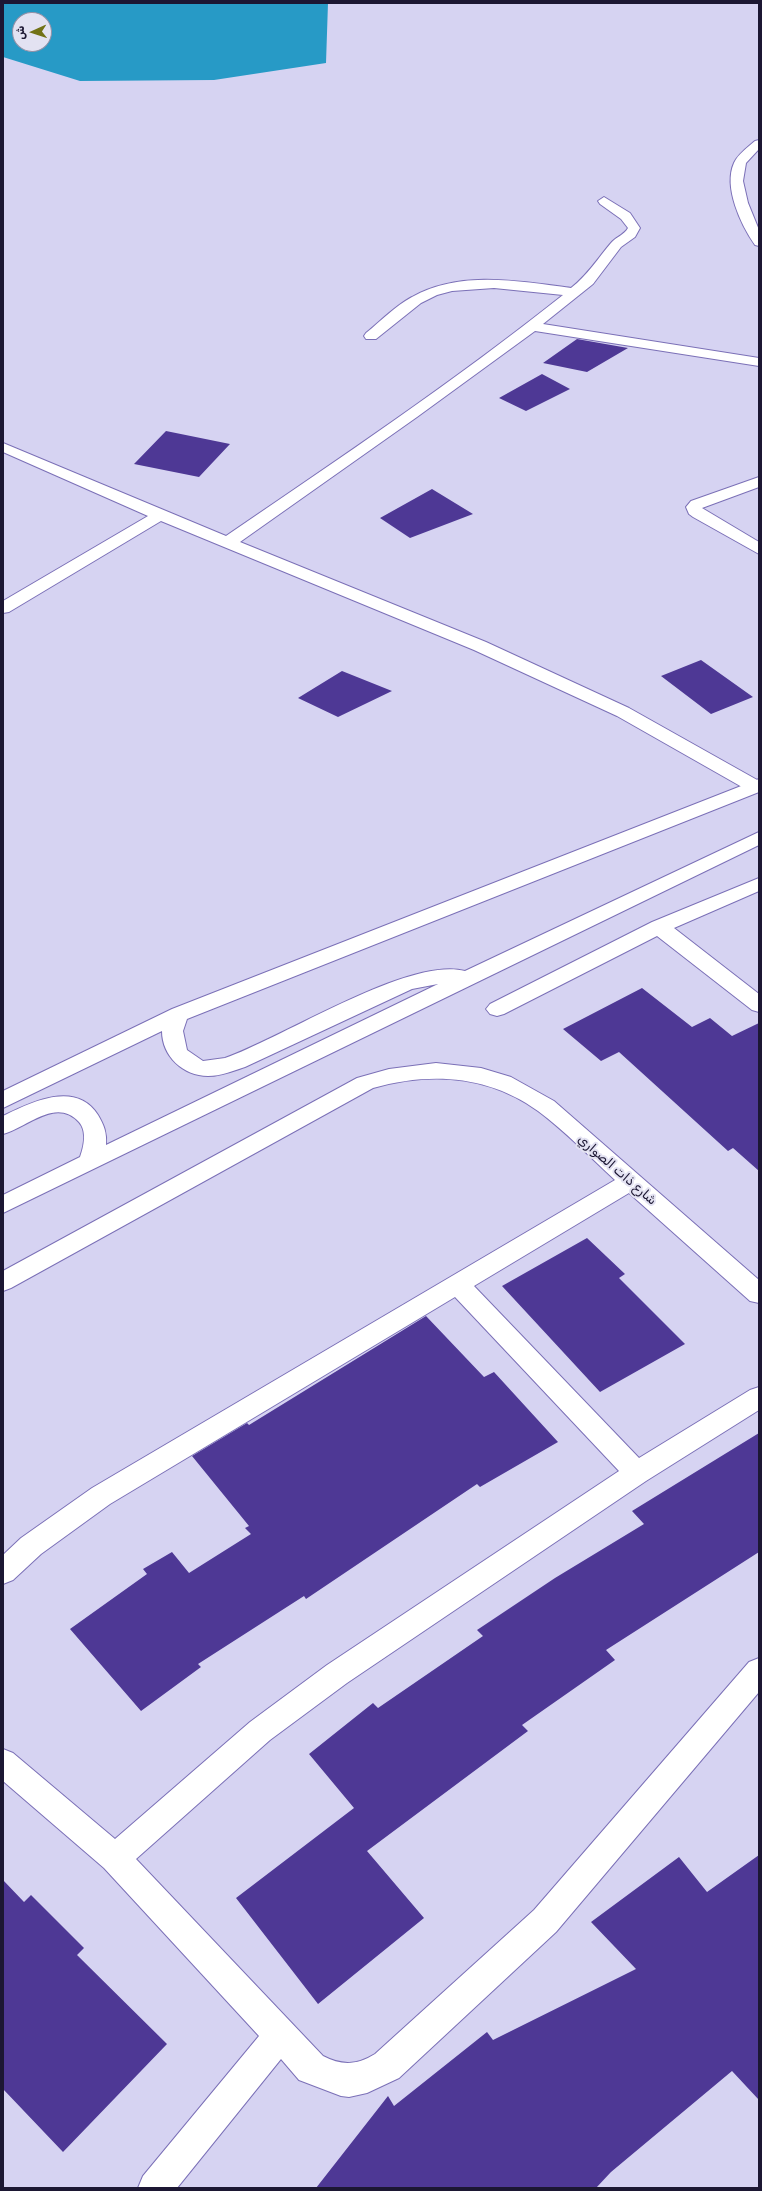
<!DOCTYPE html>
<meta charset="utf-8">
<style>
body{margin:0}
#map{position:relative;width:762px;height:2191px;overflow:hidden;background:#d6d3f2;font-family:Rubik,Vazirmatn,sans-serif}
canvas{display:block}
.frame{position:absolute;inset:0;border:4px solid #1c1733;pointer-events:none}
.north{position:absolute;left:12px;top:12px;width:40px;height:40px;box-sizing:border-box;background:#e3e2f2;border:1px solid #9391a6;border-radius:50%;rotate:267deg;font-size:11px;font-weight:700;line-height:16px;text-align:center;color:#1c1733}
.north::after{content:'';display:block;margin:auto;width:14px;height:18px;background:#727217;clip-path:polygon(50% 0,100% 100%,50% 72%,0 100%)}
</style>
<div id="map">
<canvas width="762" height="2191"></canvas>
<div class="frame"></div>
<div class="north">ش</div>
</div>
<script>
const c = document.querySelector('canvas').getContext('2d');
c.lineJoin = 'round';
function paint(path, color) { c.fillStyle = color; c.fill(path, 'evenodd'); }
function strokePath(path, color, width, dash) { c.strokeStyle = color; c.lineWidth = width; c.lineCap = dash ? 'butt' : 'round'; c.setLineDash(dash || []); c.stroke(path); }
function drawText(font, color, halo, rows, align = 'center') {
  c.font = font + ' Rubik,Vazirmatn,sans-serif'; c.lineWidth = 4; c.setLineDash([]); c.textBaseline = 'middle'; c.strokeStyle = halo; c.fillStyle = color; for (const [text, x, y, turn = 0] of rows) {
    c.save(); c.translate(x, y); c.rotate((+turn || 0) * Math.PI / 180); c.textAlign = isNaN(turn) ? turn : align; if (halo) c.strokeText(text, 0, 0); c.fillText(text, 0, 0); c.restore();
  }
}
const water = new Path2D(`
 M3 3H328L326 63 214 80 80 81 3 57ZM20 20H44V44H20Z`);
const building = new Path2D(`
 M577 339 628 348 587 372 543 363Z
 M542 374 570 389 526 411 499 398Z
 M166 431 230 444 199 477 134 464Z
 M432 489 473 514 410 538 380 518Z
 M701 660 753 697 711 714 661 676Z
 M342 671 392 691 338 717 298 698Z
 M642 988 692 1027 710 1018 732 1036 759 1023V1171L733 1148 728 1151 619 1052 601 1061 563 1029Z
 M587 1238 625 1274 619 1278 685 1344 600 1392 502 1286Z
 M426 1316 484 1377 494 1372 558 1442 480 1487 477 1484 306 1599 304 1596 198 1664 201 1667 141 1711 70 1629 147 1574 143 1569 172 1552 189 1573 251 1534 245 1528 249 1526 192 1456 247 1423 249 1425Z
 M759 1433V1552L606 1650 615 1660 522 1725 528 1731 367 1851 424 1918 318 2004 236 1898 354 1808 309 1754 373 1703 378 1708 483 1636 477 1630 555 1578 644 1524 632 1511Z
 M759 1855V2100L732 2071 611 2172 596 2188H316L388 2096 394 2106 487 2032 493 2040 636 1969 591 1922 679 1857 707 1892Z
 M3 1880 24 1902 31 1895 84 1948 77 1955 167 2044 63 2152 3 2089Z`);
const street = new Path2D(`
 M759 140V149L746 163 743 181 748 203 759 230V246L755 245C741 225 723 187 734 163 738 154 748 147 755 141Z
 M604 197 630 213 640 228 635 237 621 247 593 284 543 324 759 358V366L535 331 417 417 240 542 486 642 629 708 759 781V792L749 791 617 716 474 650 161 521 9 612 3 613V601L148 516 3 452V443L226 536C340 458 455 381 563 295L494 288 452 291 437 295 421 303 376 339H366L364 336 366 333C381 321 395 306 412 297 460 270 519 281 571 288 588 275 598 258 611 243 616 237 624 235 628 228L621 219 600 204 598 201Z
 M759 477V487L702 508 759 542V554L693 517 689 514 686 507 691 501Z
 M759 878V891L674 928 759 994V1012L752 1010 657 936 504 1014 497 1016 490 1014 486 1009 490 1004 652 922Z
 M436 1063 481 1068 511 1077 554 1101 759 1280V1303L750 1301 629 1193 474 1286 639 1458 750 1390 759 1387V1410L646 1481 347 1683 270 1740 136 1859 323 2056C342 2066 357 2065 375 2054L534 1910 749 1662 759 1658V1692L556 1932 399 2078 367 2093 349 2097 341 2096 299 2080 281 2059 177 2188H138L143 2176 259 2036 104 1868 3 1781V1749L13 1753 115 1839 250 1722 327 1665 619 1471 455 1297 110 1504 41 1554 13 1580 3 1584V1555L21 1538 92 1488 615 1180C590 1157 565 1131 538 1111 488 1075 430 1072 373 1088L11 1288 3 1291V1271L357 1078 389 1069Z`);
const primary = new Path2D(`
 M759 779V792L187 1019 183 1031 187 1050 203 1061 225 1058C283 1038 409 956 465 971L759 832V845L3 1213V1195L80 1157C84 1146 87 1131 79 1122 56 1097 28 1127 3 1134V1116C31 1102 76 1080 98 1115 104 1125 107 1133 106 1145L438 984 412 989 245 1067C233 1071 221 1076 208 1076 183 1076 162 1056 162 1031L3 1108V1091L172 1009Z`);
const streetNames = [
 ["شارع ذات الصواري",617,1170,41]
];
paint(water, '#279ac6');
paint(building, '#4e3895');
strokePath(street, '#7b70b7', 2);
strokePath(primary, '#7b70b7', 2);
paint(street, '#fff');
paint(primary, '#fff');
drawText('13px', '#1c1733', '#e3e2f2', streetNames);
</script>
